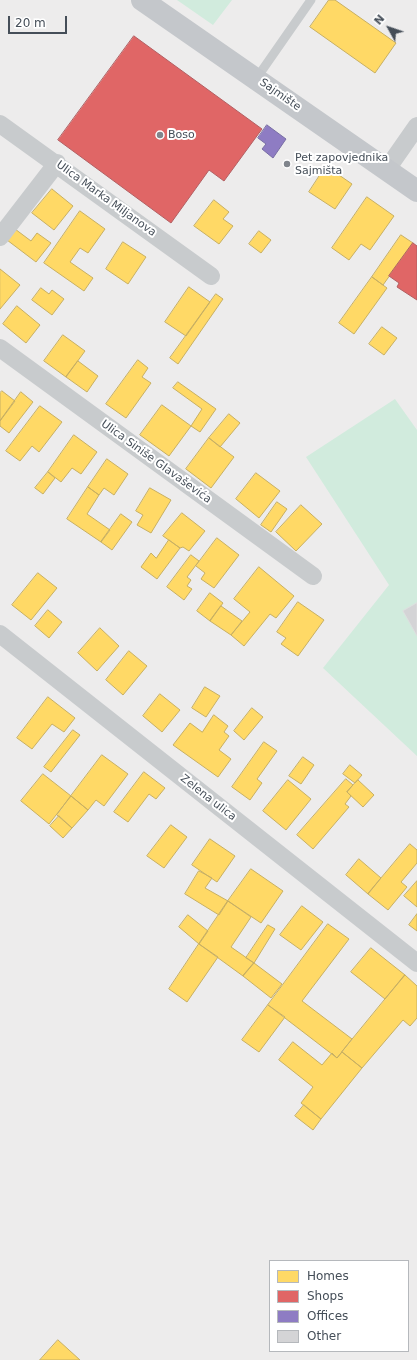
<!DOCTYPE html>
<meta charset="utf-8">
<style>
body{margin:0}
#map{position:relative;width:417px;height:1360px;overflow:hidden;background:#edecec;font-family:"DejaVu Sans",sans-serif}
canvas{display:block}
.legend{position:absolute;left:269px;top:1260px;width:140px;height:92px;box-sizing:border-box;background:#fff;border:1px solid #b5b8bc;margin:0;padding:5px 7px;list-style:none;font-size:12px;color:#454e58}
.legend li{display:flex;align-items:center;gap:8px;height:20px}
.legend b{width:20px;border:1px solid #b5b8bc}
.north{position:absolute;left:369px;top:8px;width:40px;height:40px;-webkit-text-stroke:3px #fff;paint-order:stroke;rotate:310deg;font-size:11px;font-weight:700;line-height:16px;text-align:center;color:#454e58}
.north::after{content:'';display:block;margin:auto;width:14px;height:18px;background:#454e58;clip-path:polygon(50% 0,100% 100%,50% 72%,0 100%)}
.scale{position:absolute;left:8px;top:16px;width:59px;height:18px;box-sizing:border-box;border:2px solid #454e58;border-top:0;padding-left:5px;font-size:12px;line-height:14px;white-space:nowrap;color:#454e58;-webkit-text-stroke:3px #fff;paint-order:stroke}
</style>
<div id="map">
<canvas width="417" height="1360"></canvas>
<ul class="legend">
<li><b style="height:11px;background:#ffd966"></b>Homes</li>
<li><b style="height:11px;background:#e06666"></b>Shops</li>
<li><b style="height:11px;background:#8e7cc3"></b>Offices</li>
<li><b style="height:11px;background:#d4d4d6"></b>Other</li>
</ul>
<div class="north">N</div>
<div class="scale">20 m</div>
</div>
<script>
const c = document.querySelector('canvas').getContext('2d');
c.lineJoin = 'round';
function paint(path, color) { c.fillStyle = color; c.fill(path, 'evenodd'); }
function strokePath(path, color, width, dash) { c.strokeStyle = color; c.lineWidth = width; c.lineCap = dash ? 'butt' : 'round'; c.setLineDash(dash || []); c.stroke(path); }
function drawText(font, color, halo, rows, align = 'center') {
  c.font = font + ' "DejaVu Sans",sans-serif'; c.lineWidth = 4; c.setLineDash([]); c.textBaseline = 'middle'; c.strokeStyle = halo; c.fillStyle = color; for (const [text, x, y, turn = 0] of rows) {
    c.save(); c.translate(x, y); c.rotate((+turn || 0) * Math.PI / 180); c.textAlign = isNaN(turn) ? turn : align; if (halo) c.strokeText(text, 0, 0); c.fillText(text, 0, 0); c.restore();
  }
}
const green = new Path2D(`
 M177 0H232L213 25Z
 M395 399 417 430V756L323 668 389 585 306 457Z`);
const homes = new Path2D(`
 M329 0H335L396 43 375 73 310 27Z
 M326 166 352 184 335 209 309 192Z
 M52 189 73 206 54 230 32 213Z
 M367 197 394 216 370 250 361 244 349 260 332 248Z
 M214 200 229 212 223 219 233 226 219 244 194 226Z
 M80 211 105 229 88 253 80 248 70 262 93 278 84 291 44 263Z
 M15 229 31 241 37 233 51 243 36 262 7 240Z
 M259 231 271 240 261 253 249 244Z
 M401 235 413 243 383 285 372 277Z
 M123 242 146 257 128 284 106 269Z
 M0 269 20 285 0 309Z
 M372 277 387 288 354 334 339 323Z
 M189 287 210 302 186 336 165 322Z
 M41 288 49 294 52 290 64 299 52 315 32 300Z
 M216 294 223 299 178 364 170 358Z
 M17 306 40 325 26 343 3 324Z
 M382 327 397 338 384 355 369 344Z
 M63 335 85 351 66 377 44 361Z
 M138 360 148 368 142 377 151 383 126 418 106 404Z
 M78 361 98 376 87 392 66 377Z
 M178 382 216 409 200 432 191 426 202 409 173 388Z
 M2 391 15 401 0 421V393Z
 M21 392 33 402 9 433 0 426V421Z
 M162 405 191 426 169 456 140 435Z
 M40 406 62 422 39 452 32 446 20 461 6 451Z
 M229 414 240 423 220 447 209 438Z
 M74 435 97 452 81 474 72 468 61 482 48 472Z
 M209 438 234 457 211 488 186 469Z
 M107 459 128 474 114 495 104 488 99 495 88 487Z
 M48 472 55 478 43 494 35 488Z
 M256 473 280 491 259 518 236 499Z
 M88 487 99 495 87 514 110 530 101 542 67 519Z
 M150 488 171 500 151 533 137 525 143 515 136 511Z
 M277 502 287 509 271 532 261 525Z
 M301 505 322 524 296 551 276 532Z
 M182 513 205 531 189 551 183 547 180 548 163 536Z
 M121 514 132 522 112 550 101 542Z
 M217 538 239 555 214 588 201 579 205 573 196 566Z
 M169 540 180 548 157 579 141 567 151 553 156 558Z
 M191 555 199 561 187 577 191 580 187 586 192 589 184 600 167 587Z
 M259 567 294 596 276 618 270 614 244 646 231 635 250 612 234 599Z
 M38 573 57 588 31 620 12 605Z
 M210 593 223 603 210 621 197 611Z
 M298 602 324 620 298 656 281 644 286 638 277 632Z
 M221 606 242 621 231 635 210 621Z
 M48 610 62 622 49 638 35 626Z
 M100 628 119 646 97 671 78 653Z
 M129 651 147 666 123 695 106 680Z
 M205 687 220 696 206 717 192 708Z
 M160 694 180 710 162 732 143 716Z
 M48 697 75 718 64 732 52 724 32 749 17 738Z
 M252 708 263 717 244 740 234 731Z
 M214 715 228 726 224 732 229 736 219 750 231 759 218 777 173 745 190 723 202 732Z
 M73 730 80 735 51 772 44 767Z
 M264 742 277 751 257 779 262 783 250 800 232 787Z
 M102 755 128 774 104 806 96 800 88 810 71 796Z
 M303 757 314 765 301 784 289 776Z
 M350 765 362 775 355 783 343 774Z
 M144 772 165 788 156 799 149 794 128 822 114 812Z
 M43 774 71 796 49 824 21 801Z
 M346 779 353 785 347 792 351 796 345 804 349 807 313 849 297 835Z
 M288 780 311 799 286 830 263 811Z
 M358 780 374 795 363 807 347 792Z
 M71 796 88 810 72 828 57 815Z
 M59 816 72 828 63 838 50 826Z
 M171 825 187 837 164 868 147 856Z
 M210 839 235 856 217 882 192 865Z
 M410 844 417 850V863L401 882 407 887 388 910 368 894Z
 M359 859 381 878 368 894 346 875Z
 M251 869 283 891 261 923 228 901Z
 M199 871 212 878 205 888 228 901 219 915 185 894Z
 M417 881V907L404 896Z
 M228 901 251 917 231 947 254 963 243 976 199 944Z
 M302 906 323 922 301 950 280 935Z
 M417 914V931L409 925Z
 M188 915 208 931 199 944 179 927Z
 M328 924 349 939 302 1001 352 1039 337 1058 268 1005Z
 M268 925 275 929 254 963 246 958Z
 M199 944 218 957 187 1002 169 989Z
 M371 948 405 975 385 999 351 972Z
 M254 963 282 984 271 998 243 976Z
 M405 975 417 986V1018L410 1026 403 1020 362 1068 342 1052Z
 M268 1005 285 1017 259 1052 242 1040Z
 M293 1042 322 1065 332 1053 337 1058 342 1052 362 1068 321 1119 301 1103 313 1087 279 1060Z
 M304 1105 321 1119 313 1130 295 1116Z
 M58 1340 80 1360H40Z`);
const shops = new Path2D(`
 M134 36 262 129 224 181 209 170 171 223 58 140Z
 M413 243 417 246V300L397 287 399 283 389 276Z`);
const offices = new Path2D(`
 M267 125 286 139 273 158 262 149 266 144 258 138Z`);
const building = new Path2D(`
 M417 603V636L403 611Z`);
const lane = new Path2D(`
 M256 79 311 0`);
const street = new Path2D(`
 M0 124 211 276
 M387 169 417 126
 M0 237 57 163
 M0 348 313 576
 M0 634 417 963`);
const primary = new Path2D(`
 M142 0 417 191`);
const markers = [
 [160,135,4,"#80858c"],
 [287,164,4,"#80858c"]
];
const streetNames = [
 ["Sajmište",280,95,35],
 ["Ulica Marka Miljanova",106,199,36],
 ["Ulica Siniše Glavaševića",156,462,36],
 ["Zelena ulica",208,798,38]
];
const poiNames = [
 ["Boso",168,135],
 ["Pet zapovjednika",295,158],
 ["Sajmišta",295,171]
];
paint(green, '#d1ebdd');
paint(homes, '#ffd966');
strokePath(homes, '#c7af62', 1);
paint(shops, '#e06666');
strokePath(shops, '#b25f62', 1);
paint(offices, '#8e7cc3');
strokePath(offices, '#786ea3', 1);
paint(building, '#d4d4d6');
strokePath(building, '#dededf', 1);
strokePath(lane, '#c8cbcd', 9);
strokePath(street, '#c8cbcd', 18);
strokePath(primary, '#c4c7cb', 22);
for (const [x, y, r, color] of markers) { const dot = new Path2D(); dot.arc(x, y, r, 0, 2 * Math.PI); c.fillStyle = color; c.fill(dot); strokePath(dot, '#fff', 1.5); }
drawText('11px', '#454e58', '#fff', streetNames);
drawText('11px', '#454e58', '#fff', poiNames, 'left');
</script>
